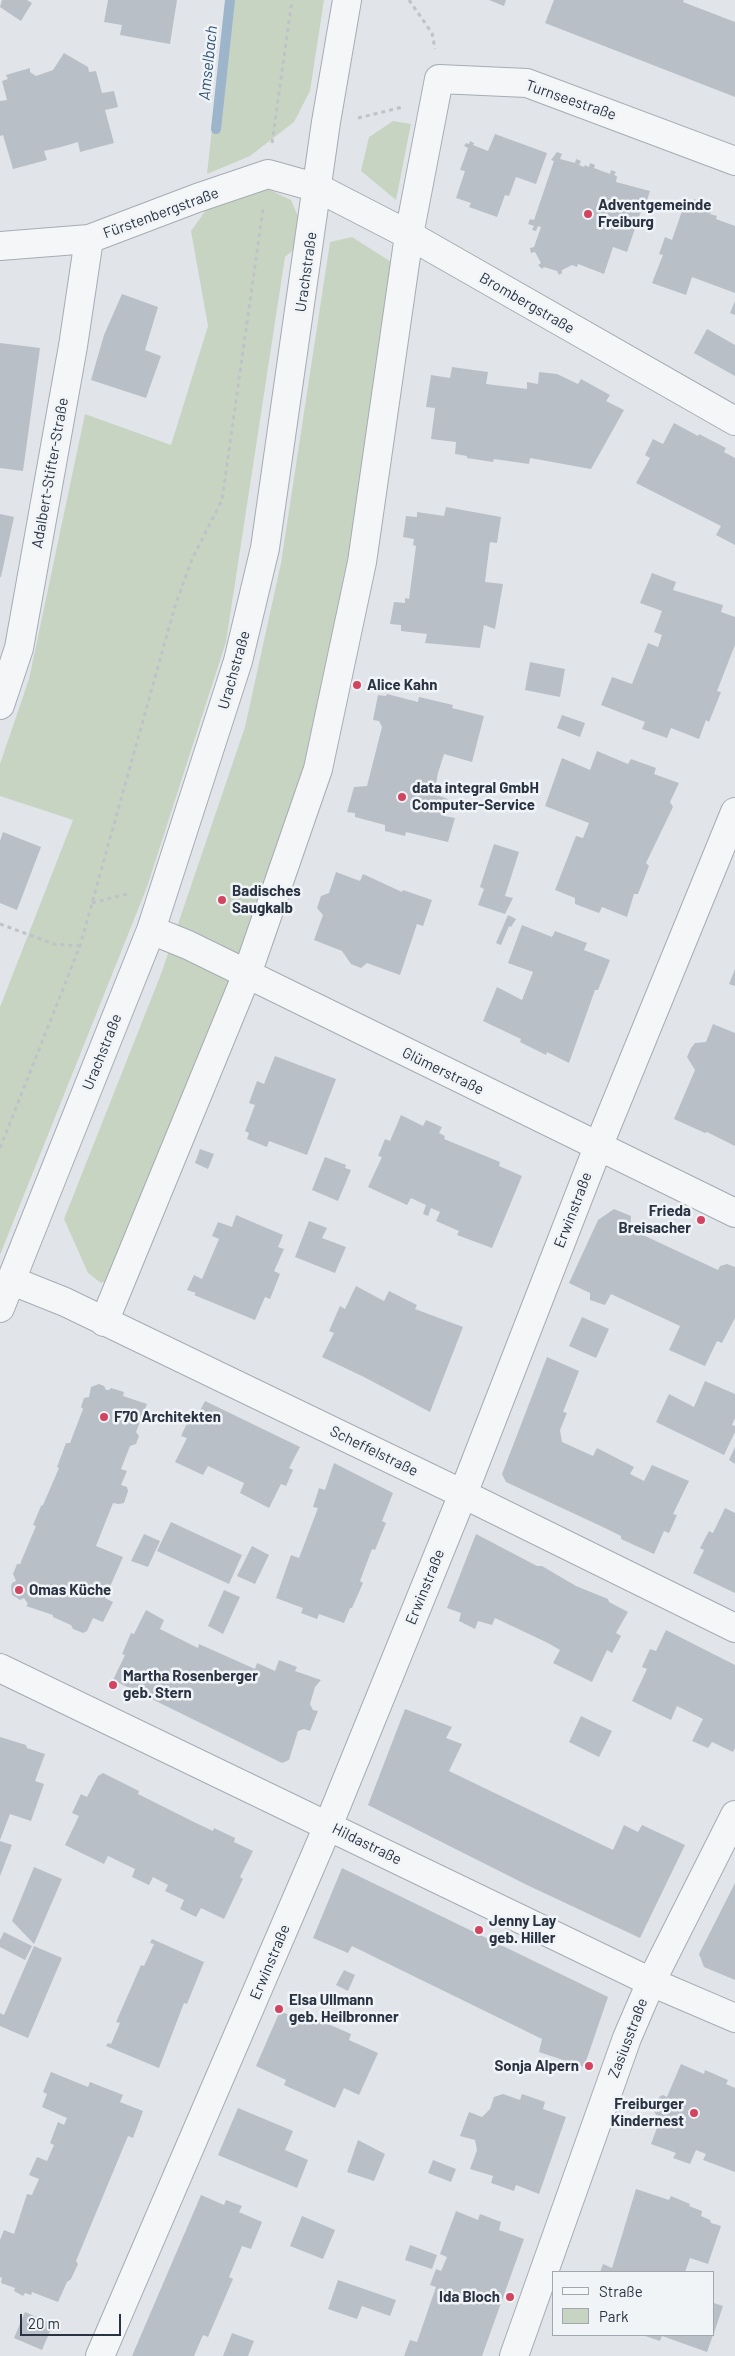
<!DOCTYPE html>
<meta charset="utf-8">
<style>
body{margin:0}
#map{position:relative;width:735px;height:2356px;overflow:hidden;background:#e1e5ea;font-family:Barlow,sans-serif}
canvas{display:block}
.legend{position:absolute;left:552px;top:2271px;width:162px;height:65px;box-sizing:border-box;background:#f1f4f7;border:1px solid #a1a7af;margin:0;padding:6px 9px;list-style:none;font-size:15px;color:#293342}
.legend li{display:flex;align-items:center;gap:10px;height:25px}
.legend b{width:25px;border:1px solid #a1a7af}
.scale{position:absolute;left:20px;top:2314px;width:101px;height:22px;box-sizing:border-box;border:2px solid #293342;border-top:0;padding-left:6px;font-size:15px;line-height:18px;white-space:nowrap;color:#293342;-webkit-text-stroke:4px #f1f4f7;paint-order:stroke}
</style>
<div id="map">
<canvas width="735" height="2356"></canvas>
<ul class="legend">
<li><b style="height:6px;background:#f4f6f8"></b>Straße</li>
<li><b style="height:14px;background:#c8d4c2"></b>Park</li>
</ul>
<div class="scale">20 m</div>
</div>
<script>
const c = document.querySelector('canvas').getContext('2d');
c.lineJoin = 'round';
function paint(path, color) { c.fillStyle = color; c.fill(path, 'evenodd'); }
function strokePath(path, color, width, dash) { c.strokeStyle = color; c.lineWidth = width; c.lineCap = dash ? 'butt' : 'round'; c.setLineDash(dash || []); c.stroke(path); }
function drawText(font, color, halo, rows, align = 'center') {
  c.font = font + ' Barlow,sans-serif'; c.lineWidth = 5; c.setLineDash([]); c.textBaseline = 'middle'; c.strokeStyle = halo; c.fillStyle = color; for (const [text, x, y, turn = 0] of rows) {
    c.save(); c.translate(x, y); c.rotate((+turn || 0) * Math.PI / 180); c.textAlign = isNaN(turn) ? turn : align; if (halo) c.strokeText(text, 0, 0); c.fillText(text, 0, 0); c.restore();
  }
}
const green = new Path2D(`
 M226 0H324L310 91 294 122 250 156 207 174Z
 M393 121 411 124 396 200 361 171 369 137Z
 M268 189 291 200 300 221 297 247 285 257 226 642 147 887 0 1255V1007L73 820 0 796V764L29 679 85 414 171 445 208 326 191 231 206 210Z
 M352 237 396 265 346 583 306 769 242 953 110 1280 101 1283 88 1273 64 1219 161 974 245 727 281 563 330 242Z`);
const stream = new Path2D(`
 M216 129 230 0`);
const building = new Path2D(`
 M2 0H27L32 3 21 21 0 7Z
 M108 0H177L170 44 120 35 122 25 104 22Z
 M489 0H506L504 6Z
 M554 0H684L683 2 735 22V97L545 23Z
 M64 53 88 67 89 72 96 71 102 93 114 91 118 107 105 110 114 143 80 152 78 142 61 147 44 151 47 160 13 169 3 135 0 136V101L7 100 2 81 8 79 6 75 30 68V72L36 76 53 70Z
 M495 134 547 153 536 184 516 177 509 196 505 195 497 217 469 207 471 203 456 198 465 171 460 170 468 148 464 146 466 143 469 144 470 141 474 143 473 145 488 151Z
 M557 152 562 154 560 159 575 163 576 159 581 161 579 165 584 167 585 165 589 167 590 163 595 165 594 168 610 174 611 170 616 172 614 175 617 176 616 182 650 191 644 209 642 208 627 252 613 247 604 274 578 264 577 267 572 265 562 270V273L559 275 557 271 544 267 542 269 538 265 541 263 535 252 531 253 530 248 534 247 541 227 538 226 536 231 532 230 534 226 528 224 530 219 534 220 554 161 551 160Z
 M694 199 713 206 710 214 717 216 716 219 735 226V293L692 277 686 295 652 283 663 255 659 254 665 237 672 240 684 205 691 208Z
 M122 294 158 307 145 350 161 356 146 398 91 380 104 335Z
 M735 301V315L730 313Z
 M707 329 735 345V376L694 353Z
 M0 343 40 348 23 471 0 468Z
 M452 367 488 372 486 384 527 389V382L538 384 539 372 557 374 578 384 581 379 610 395 606 401 624 410 591 469 530 458 529 464 494 459 493 462 467 458V456L455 454 456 442 431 439 435 408 426 407 431 375 450 378Z
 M674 423 698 436 699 434 726 448 724 452 735 458V545L716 535 721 526 636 483 650 458 645 455 653 439 663 444Z
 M446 507 501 517 497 543 490 542 485 582 503 584 495 629 484 625 480 648 425 643 427 634 401 631V625L390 624 394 602 405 603V598L409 599 416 546 413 545 414 539 403 537 406 516 417 517V512L444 516Z
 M0 514 14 517 1 577H0Z
 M652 573 676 582 673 590 723 605 721 612 735 617V645L717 691 721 692 709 722 706 720 699 739 671 728 667 738 642 729 645 722 601 705 612 677 632 684 648 643 658 647 662 635 654 632 662 611 640 603Z
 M530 662 565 669 560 697 525 690Z
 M387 694 418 702 419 697 453 705 452 708 484 716 472 762 444 754 438 773 434 794 448 799 444 816 455 818 448 842 406 832 405 836 385 831V825L355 817V813L347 812 354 787 367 786 382 727 379 721 373 720 378 695 386 696Z
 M562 715 585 723 580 737 557 728Z
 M597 751 628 764 631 759 656 768 654 774 679 783 670 802 673 807 646 863 649 866 638 894H634L627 917 602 907 599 913 575 904V898L555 890 576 836 583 838 589 823 545 806 562 758 590 770Z
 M3 832 41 847 17 910 0 903V841Z
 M494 844 519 852 505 896 513 898 505 914 478 905 484 889 480 887Z
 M336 872 360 881 363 874 402 892 403 890 432 900 423 926 417 924 400 975 367 963 361 968 351 964 342 951 314 940 323 915 317 908 321 896 329 893Z
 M508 915 516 919 511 927 509 926 501 945 496 943Z
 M522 925 552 937 555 931 587 943 584 950 610 960 598 990H595L569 1063 547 1052 546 1055 520 1042 521 1039 483 1021 497 987 522 1000 533 972 508 963Z
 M735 969V986L729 984Z
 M713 1024 735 1033V1146L707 1132 705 1133 674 1119 695 1070 687 1057 691 1048 695 1043 706 1042Z
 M275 1056 336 1079 307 1155 269 1141 267 1147 247 1139 249 1133 245 1131 255 1105 249 1103 257 1081 264 1084Z
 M401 1115 423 1126 426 1120 442 1127 439 1133 445 1136 444 1139 500 1162 499 1166 522 1176 492 1248 457 1235 459 1231 436 1221 440 1212 431 1208 428 1216 423 1214 426 1205 411 1198 407 1205 368 1187 382 1157 378 1156 385 1139 390 1141Z
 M200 1149 214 1154 208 1169 195 1163Z
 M325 1157 346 1165 345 1168 351 1170 338 1201 312 1190Z
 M614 1209 631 1216 630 1229 718 1270 720 1266 727 1264 735 1267V1318L722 1343 717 1341 705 1366 669 1350 680 1326 611 1294 605 1305 590 1300V1293L569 1283 598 1220Z
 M236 1215 283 1235 278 1247 284 1249 274 1271 280 1274 270 1299 265 1297 255 1320 194 1295 196 1293 187 1290 194 1275 202 1279 219 1239 212 1236 218 1222 232 1227Z
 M309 1221 327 1228 322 1238 346 1247 335 1273 295 1257Z
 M356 1286 384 1301 389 1291 417 1305 415 1309 463 1327 430 1412 364 1377 322 1357 334 1333 329 1331 340 1306 345 1309Z
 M582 1317 609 1329 596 1358 569 1346Z
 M547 1357 579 1371 563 1412 567 1413 560 1430 562 1442 593 1456 597 1448 634 1467 630 1474 644 1481 652 1465 689 1481 673 1514 677 1515 669 1533 664 1531 654 1554 621 1539V1536L605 1528 506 1482 502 1474Z
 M705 1381 735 1394V1418L732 1425 735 1426V1432L724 1455 656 1422 669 1394 694 1407Z
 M99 1384 104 1386 106 1390H109L111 1388 124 1392 123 1396 147 1404 136 1432 139 1436 136 1444 130 1446 121 1469 127 1471 121 1485 127 1487 128 1491 124 1503 119 1504 113 1503 96 1546 123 1557 105 1598 113 1602 103 1622 93 1618 87 1631 83 1633 73 1629 71 1625 53 1617V1615L26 1606 28 1604 24 1598 20 1600 12 1595 11 1587 12 1583 16 1581 13 1574 17 1564H20L36 1526 33 1525 41 1506 43 1505 59 1468 57 1467 66 1443H70L83 1409 81 1407 84 1398 89 1397 91 1387Z
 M205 1401 300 1447 289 1468 293 1470 286 1486 281 1484 269 1508 240 1493 244 1483 208 1466 203 1475 175 1462 187 1438 181 1436 189 1419 194 1422Z
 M735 1447V1464L729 1460Z
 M334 1463 393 1493 382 1521 386 1523 375 1550 372 1549 360 1581 363 1583 352 1608H350L344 1623 319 1614 317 1619 301 1613 303 1608 276 1598 291 1555 299 1558 318 1508 313 1507 319 1488 325 1490Z
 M725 1508 735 1513V1593L693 1573 704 1550 700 1548 709 1531 713 1533Z
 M171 1522 242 1555 229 1584 157 1551Z
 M144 1534 160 1541 148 1567 131 1561Z
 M476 1534 537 1566H542L576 1586 608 1599 609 1602 628 1612 616 1633 621 1636 612 1653 607 1650 592 1682 553 1663 560 1650 548 1643 495 1618 492 1625 478 1621 475 1629 459 1621 461 1613 447 1608Z
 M252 1546 269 1555 255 1584 237 1576Z
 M224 1590 240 1597 223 1634 208 1626Z
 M146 1610 164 1620 160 1629 198 1648 199 1644 255 1669 257 1663 275 1671 279 1660 297 1667 295 1671 321 1680 315 1687 310 1704 313 1710 318 1711 310 1731 304 1729 298 1731 289 1760 282 1763 113 1680 125 1655 122 1654 131 1633 134 1634Z
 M666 1630 735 1665V1748L733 1752 712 1742 708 1748 692 1741 703 1719 677 1706 671 1720 632 1701 647 1669 642 1667 650 1649 656 1651Z
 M405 1709 452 1727 446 1738 462 1744 449 1771 613 1850 624 1825 638 1832 642 1825 685 1845 640 1938 527 1885 368 1805Z
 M581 1716 612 1731 599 1757 569 1742Z
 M0 1737 26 1745 27 1748 45 1754 35 1781 44 1784 31 1821 10 1814 0 1840Z
 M103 1773 139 1791 138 1794 198 1824 213 1831 214 1828 235 1838 234 1842 253 1851 240 1877 243 1879 224 1919 201 1908 196 1917 180 1909 184 1900 165 1891 168 1885 153 1877 149 1885 132 1877 135 1869 108 1856 104 1864 65 1845 79 1816 72 1813 81 1794 87 1797 98 1776Z
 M0 1841 12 1845 0 1876Z
 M34 1867 62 1879 34 1944 12 1921Z
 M342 1868 608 1997 584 2067 539 2052 542 2039 352 1946 348 1953 313 1938Z
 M735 1883V1980L704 1967 699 1954Z
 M4 1932 32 1946 25 1960 0 1947V1940Z
 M152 1939 204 1962 187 2004 184 2003 159 2068 106 2046 108 2043 111 2044 120 2023 116 2022 141 1965 144 1966 154 1944 150 1943Z
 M34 1946 62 1958 28 2038 0 2026V2013L4 2015Z
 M344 1970 355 1975 348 1991 336 1985Z
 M280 2011 310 2024 312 2017 351 2034 349 2040 378 2053 359 2095 344 2088 335 2108 284 2085 286 2080 256 2066Z
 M681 2064 704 2074 705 2070 728 2080 726 2084 735 2088V2172L703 2160 706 2154 696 2150 690 2164 673 2158 676 2153 651 2144 661 2117 656 2115 654 2111 659 2097 663 2095 667 2097Z
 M51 2072 88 2087 90 2082 123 2095 120 2102 143 2111 133 2138 128 2136 76 2261 78 2264 71 2279 67 2282 58 2302 32 2292 31 2295 25 2293 23 2296 14 2291 15 2288 1 2283 2 2278 0 2277V2240L4 2230 14 2234 27 2194 32 2195 39 2179 29 2175 37 2157 47 2161 54 2145 50 2143 58 2122 64 2125 67 2118 42 2107 47 2094 43 2092Z
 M503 2094 520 2100 522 2094 545 2102 543 2109 566 2117 539 2194 516 2185 514 2191 491 2183 493 2176 470 2169 477 2150 475 2140 460 2136 469 2112 482 2117 490 2109 494 2097Z
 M238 2108 293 2131 285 2150 308 2160 297 2188 218 2155Z
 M358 2140 385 2154 374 2181 347 2172Z
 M433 2160 456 2169 451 2182 428 2173Z
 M636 2189 669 2200 671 2196 690 2204 689 2206 702 2211 701 2216 710 2220 711 2223 721 2226 708 2264 690 2258 685 2272H600L603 2264 612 2268Z
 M201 2195 224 2205 226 2200 242 2206 239 2212 262 2222 251 2249 242 2246 229 2277 233 2279 208 2337 203 2335 194 2356H132Z
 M456 2211 478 2220 480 2214 501 2222 499 2230 524 2239 482 2356H404L410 2340 417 2342 436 2287 430 2285 436 2269 441 2271 447 2257 440 2254Z
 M302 2216 335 2230 323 2259 290 2246Z
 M410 2245 437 2255 432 2269 405 2260Z
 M338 2280 396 2300 390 2316 362 2306 357 2319 328 2309Z
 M714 2303 723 2306 714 2333Z
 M25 2312 53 2324 42 2350 14 2338Z
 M232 2333 254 2341 248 2356H223Z
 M642 2335H713L707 2352 662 2336 660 2341Z`);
const path = new Path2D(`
 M409 0 432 33 435 49
 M358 118 403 107
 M272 143 292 0
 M92 903 131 893
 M0 924 54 944 80 946
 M0 1148 80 946 175 606 192 559 222 500 263 209`);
const minor = new Path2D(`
 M0 246 89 239 197 198 268 174 318 188 409 235 735 421
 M0 705 19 648 73 346 89 239
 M151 930 188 945 735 1213
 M10 1280 65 1302 463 1494 735 1628
 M0 1308 151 930 238 661 265 548 326 122 347 0
 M104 1322 247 974 318 769 362 562 409 235 439 79 527 83 735 161
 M0 1668 651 1982 735 2018
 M100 2356 328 1826 463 1494 598 1147 735 812
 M514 2356 627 2038 651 1982 735 1815`);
const markers = [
 [588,214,5,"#d14560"],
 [357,685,5,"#d14560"],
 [402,797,5,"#d14560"],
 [222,900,5,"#d14560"],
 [701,1220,5,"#d14560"],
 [104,1417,5,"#d14560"],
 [19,1590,5,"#d14560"],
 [113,1685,5,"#d14560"],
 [479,1930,5,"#d14560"],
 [279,2009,5,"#d14560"],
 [589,2066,5,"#d14560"],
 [694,2113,5,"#d14560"],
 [510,2297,5,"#d14560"]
];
const streetNames = [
 ["Turnseestraße",571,100,19],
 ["Fürstenbergstraße",161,213,-20],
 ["Urachstraße",306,272,-82],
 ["Brombergstraße",527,303,30],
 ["Adalbert-Stifter-Straße",50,473,-80],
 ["Urachstraße",234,670,-74],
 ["Urachstraße",102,1052,-68],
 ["Glümerstraße",443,1071,26],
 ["Erwinstraße",573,1210,-69],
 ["Scheffelstraße",374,1451,26],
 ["Erwinstraße",425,1587,-68],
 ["Hildastraße",367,1844,26],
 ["Erwinstraße",270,1962,-67],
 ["Zasiusstraße",628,2038,-69]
];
const poiNames = [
 ["Adventgemeinde",598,205],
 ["Freiburg",598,222],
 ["Alice Kahn",367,685],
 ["data integral GmbH",412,788],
 ["Computer-Service",412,805],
 ["Badisches",232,891],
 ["Saugkalb",232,908],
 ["Frieda",691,1211,"right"],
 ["Breisacher",691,1228,"right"],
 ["F70 Architekten",114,1417],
 ["Omas Küche",29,1590],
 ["Martha Rosenberger",123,1676],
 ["geb. Stern",123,1693],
 ["Jenny Lay",489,1921],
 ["geb. Hiller",489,1938],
 ["Elsa Ullmann",289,2000],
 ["geb. Heilbronner",289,2017],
 ["Sonja Alpern",579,2066,"right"],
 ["Freiburger",684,2104,"right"],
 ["Kindernest",684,2121,"right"],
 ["Ida Bloch",500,2297,"right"]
];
const waterNames = [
 ["Amselbach",208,63,-84]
];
paint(green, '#c8d4c2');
strokePath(stream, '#9cb5cb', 10);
paint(building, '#b8bfc7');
strokePath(minor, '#a6acb4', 30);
strokePath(path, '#bfc3c9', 3, [4, 4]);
strokePath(minor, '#f4f6f8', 28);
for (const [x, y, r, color] of markers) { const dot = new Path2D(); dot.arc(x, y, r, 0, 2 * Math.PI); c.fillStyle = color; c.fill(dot); strokePath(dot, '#f1f4f7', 2); }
drawText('15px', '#293342', '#f1f4f7', streetNames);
drawText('bold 15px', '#293342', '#f1f4f7', poiNames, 'left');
drawText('italic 16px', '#325477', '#f1f4f7', waterNames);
</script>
